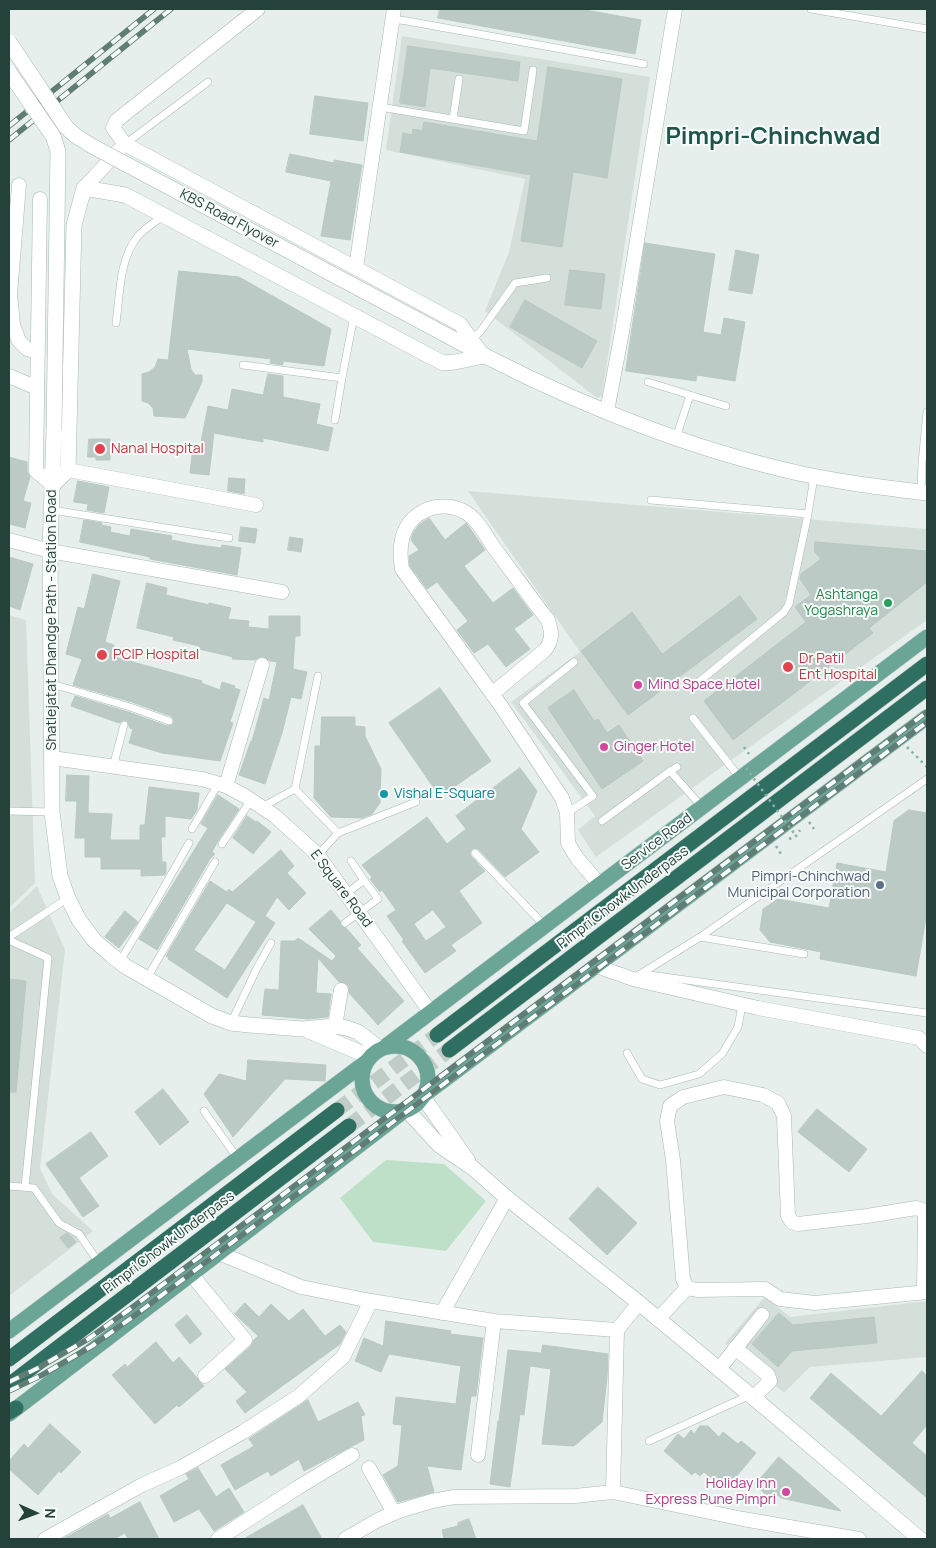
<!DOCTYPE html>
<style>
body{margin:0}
#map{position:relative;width:936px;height:1548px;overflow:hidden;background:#e6efeb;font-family:Manrope,sans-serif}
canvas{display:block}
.frame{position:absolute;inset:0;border:10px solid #24423a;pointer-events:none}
.north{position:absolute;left:10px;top:1488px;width:50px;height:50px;-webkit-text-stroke:4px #f7fbf9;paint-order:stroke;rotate:92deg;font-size:14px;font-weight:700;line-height:20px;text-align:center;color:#24423a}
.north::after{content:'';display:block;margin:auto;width:18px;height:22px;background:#24423a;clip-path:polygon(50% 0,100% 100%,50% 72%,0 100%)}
</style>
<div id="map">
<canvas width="936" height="1548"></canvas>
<div class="frame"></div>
<div class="north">N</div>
</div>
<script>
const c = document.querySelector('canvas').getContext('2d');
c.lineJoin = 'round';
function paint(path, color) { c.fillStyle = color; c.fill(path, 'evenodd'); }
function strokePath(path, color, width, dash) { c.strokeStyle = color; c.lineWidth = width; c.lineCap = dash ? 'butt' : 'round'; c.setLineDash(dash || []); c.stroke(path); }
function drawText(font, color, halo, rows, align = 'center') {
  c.font = font + ' Manrope,sans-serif'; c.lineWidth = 4; c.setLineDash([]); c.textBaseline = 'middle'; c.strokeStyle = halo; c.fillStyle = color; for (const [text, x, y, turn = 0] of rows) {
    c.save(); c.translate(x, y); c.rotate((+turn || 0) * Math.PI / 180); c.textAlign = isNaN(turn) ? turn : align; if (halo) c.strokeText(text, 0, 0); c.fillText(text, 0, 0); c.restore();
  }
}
const built = new Path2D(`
 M402 36 650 77 602 396 597 398 485 311 509 252 525 179 386 150Z
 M468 491 927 529V620L596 857 578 830 595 816 511 702 580 652Z
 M9 615 26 620 35 883 9 908Z
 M37 886 65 950 40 1168 52 1194 93 1231 9 1296V913Z
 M765 1297 790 1317 927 1301V1357L810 1367 784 1393 725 1343Z`);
const green = new Path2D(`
 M386 1160 444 1164 486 1201 446 1251 373 1242 340 1198Z`);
const building = new Path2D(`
 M440 9H580L641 20 635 54 438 18Z
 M408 46 520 62 518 81 430 68 425 107 400 103Z
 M548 67 622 79 607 178 573 172 562 247 521 241 531 175 400 152 403 133 412 135 413 129 422 131 424 122 537 141Z
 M315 96 368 103 363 141 310 134Z
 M290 154 334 163V160L362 165 350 240 321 236 331 181 286 172Z
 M645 243 715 254 703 332 721 335 724 318 745 322 735 381 697 375 696 381 626 371Z
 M736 250 759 255 752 294 729 290Z
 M570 270 605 274 601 309 565 305Z
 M179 271 239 277 331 329 324 366 283 361V365L270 363 271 359 187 349 191 369 195 375H202V382L185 418 154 416 153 408 148 403 142 401V374L149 372 155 367 158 359 168 360Z
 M525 300 597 341 582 368 510 327Z
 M268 374 283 376V397L320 404 316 424 333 428 328 451 263 438V442L214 433 209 475 190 473 193 446 200 447 208 406 228 410 232 389 263 395Z
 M89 439H110V460H96V457H88Z
 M9 457 27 462V471L30 477 23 501 31 503 25 528 9 524Z
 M229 478 245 479 244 494 228 491Z
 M78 481 109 487 104 513 87 510 88 504 74 502Z
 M429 518 445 540 466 523 467 524 485 550 464 566 493 603 513 588 533 615 514 629 530 649 506 667 488 644 474 653 457 630 468 621 437 582 427 589 410 566 409 556 419 550 411 540 413 533 419 525Z
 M84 520 102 523 101 525 111 527 110 532 130 536 131 529 172 536 171 540 192 544 221 548 222 545 241 548 237 575 150 559V557L80 542Z
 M241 527 257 529 255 543 239 541Z
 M290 537 303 539 301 552 288 550Z
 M815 542 927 551V582L869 628 873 633 733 740 704 701 806 622 795 607 811 595 800 579 801 574 821 559 815 552Z
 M9 557 33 564 20 610 9 606Z
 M93 574 120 581 105 642 114 645 111 656 202 681 201 683 220 690 222 682 235 686 234 688 240 690 230 722 233 723 220 761 162 753 129 743 133 729 130 728 127 721 123 720 119 723 71 706 75 696 128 712 167 726 172 725 174 722 173 718 171 716 132 702 73 685 82 659 66 654 78 607 84 609Z
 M147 583 167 588 166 595 209 605V603L231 608 228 619 249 621 248 627 269 629V616H300V636H295L293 669 307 672 301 699 291 697 282 733 265 784 239 775 251 741H252L264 698 269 700 277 662 270 661 264 657H260L255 660 232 659 233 657 199 649V646L173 640 174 637 137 628Z
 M740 596 757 619 628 715 581 651 632 612 662 654Z
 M440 688 491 761 440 797 389 723Z
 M574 690 594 721 598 719 607 733 619 725 643 761 602 789 548 708Z
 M322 717H355V726L365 727V736L381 769 380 803 372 814 362 818 331 817 314 798 315 746H320Z
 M520 768 537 791 521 829 539 852 505 877 478 849 474 848 471 850 470 854 471 856 485 871 459 891 482 923 451 945 456 951 425 973 402 941 404 940 387 916 396 910 382 890 380 892 370 879 372 877 362 865 427 817 447 844 466 829 456 816ZM433 910 446 927 426 941 414 924Z
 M67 775 89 776 88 813 112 814 110 840H140V825H144L145 824 149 787 199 793 197 810 191 819 165 816V837H161L162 862H166V872L165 875 141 876V869H101V857H85V838H75L77 801H66Z
 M218 795 239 809 218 841 212 852 215 854 210 859 157 950 139 939 208 828 201 824Z
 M909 810 927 813V912L916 976 820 959 821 952 770 942 760 930 763 909 778 899 829 908 837 863 886 872 894 821Z
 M247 816 256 822 257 821 271 832 253 854 233 838Z
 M281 850 294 866 287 873 306 893 289 910 277 897 265 916 275 923 227 998 168 959 169 958 166 956 210 881 227 892 229 889 232 892ZM227 903 256 922 225 970 194 950Z
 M331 910 340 921 341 926 346 928 361 945 357 948 404 1001 378 1025 349 993V987L347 984 339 982 318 958 316 993 331 994 328 1017 308 1019 262 1015 265 989 279 990 281 941H295L298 938 332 961 336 956 309 929Z
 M125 911 138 922 119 948 105 937Z
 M9 979 26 981 16 1092H9Z
 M248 1060 326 1065 325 1081 285 1079 233 1137 204 1094 219 1074 246 1081Z
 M163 1089 189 1122 160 1145 135 1112Z
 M817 1109 867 1149 849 1172 798 1132Z
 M91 1132 108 1156 79 1178 99 1206 83 1217 46 1164Z
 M598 1187 637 1223 607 1255 569 1219Z
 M67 1233 71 1236 76 1242 68 1248 60 1238Z
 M245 1303 259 1317 271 1304 289 1321 303 1309 325 1336 340 1325 346 1332 340 1344 245 1413 236 1401 247 1392 225 1369 251 1346 254 1340 258 1336 235 1314Z
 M779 1313 793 1325 874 1317 877 1343 792 1351 778 1367 752 1344Z
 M187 1315 202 1334 190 1344 175 1325Z
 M386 1321 451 1331 450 1334 483 1338 476 1396H471L461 1470 427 1466 434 1492 398 1502 383 1475 398 1466 402 1425 393 1424 396 1397 456 1404 461 1366 389 1354 381 1372 355 1361 364 1338 383 1346Z
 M156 1342 173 1363 179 1357 204 1386 179 1407 177 1405 155 1424 112 1375 125 1364 127 1367Z
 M543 1345 608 1354 607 1377 602 1422 574 1446 542 1444 551 1369 530 1366 524 1415 520 1414 510 1487 490 1484 498 1421H499L508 1350 541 1353Z
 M922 1371 927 1376V1425L912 1443 927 1456V1498L810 1398 831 1373 881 1416Z
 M308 1400 318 1422 358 1402 365 1415 361 1416 364 1440 304 1471 299 1459 271 1476 268 1471 235 1490 221 1465 254 1446 249 1439Z
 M50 1424 81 1452 61 1473 59 1471 38 1495 9 1469V1461L24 1444 28 1448Z
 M700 1426H708L719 1437 723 1432 738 1444 741 1441 756 1453 730 1484 722 1478 718 1483 704 1472 700 1476 695 1472 692 1475 664 1451 678 1434 684 1439 691 1430 694 1434Z
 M779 1457 841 1511 781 1498 774 1492 769 1497 755 1485Z
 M198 1468 216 1497 229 1488 244 1512 214 1531 199 1509 174 1522 160 1496 189 1479 186 1474Z
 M140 1502 159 1539H128L125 1533 114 1539H63L108 1514 110 1518Z
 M303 1505 322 1539H244Z
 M469 1519 476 1539H444L442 1530 458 1526V1523Z`);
const highwayTunnel = new Path2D(`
 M337 1110 437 1035
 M349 1126 449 1050`);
const path = new Path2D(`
 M744 747 749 754
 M907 747 927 767
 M809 822 814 829
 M789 839 796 836 800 830
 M776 846 781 854`);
const lane = new Path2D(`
 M811 9 927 29
 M392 19 407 21 644 64
 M380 107 524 131 533 70
 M453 119 459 79
 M125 144 208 82
 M116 323C120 294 119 259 138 236 145 228 155 222 163 216
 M472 339 480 332 515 283 547 278
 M243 365 342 378 354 316
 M648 382 690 395 676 438
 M690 395 726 406
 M335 420 342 378
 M921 492 922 463 927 412
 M651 500 808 514
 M52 510 229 538
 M52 684 130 707 169 721
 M695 685 784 612 789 604 808 514 814 477
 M693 718 740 778
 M113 767 124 725
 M670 771 677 767
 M295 789 318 676
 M262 807 295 789 338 833 318 855
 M9 811 52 812
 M567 813 593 796 523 703 574 662
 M602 821 670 771 702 807
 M192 829 218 784
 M338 833 416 802
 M222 844 251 800
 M475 853 545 926
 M346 894 364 880 351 861
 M345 923 378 899 364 880
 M9 937 68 898
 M700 937 804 954
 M9 940 48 958 25 1187
 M120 961 155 903 189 843
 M642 974 927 1013
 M147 978 215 862
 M634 978 700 937 927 779
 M231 1023 257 968 271 943
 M627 1053 642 1079 660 1085 699 1074 722 1054 738 1027 742 1005
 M204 1111 238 1159
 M9 1186 34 1188 59 1223 79 1234 99 1263
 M649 1441 750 1395`);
const street = new Path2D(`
 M258 9 117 120 113 128 125 144 460 324 483 355
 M19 185 10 294 13 325 19 341 27 349 38 352
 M84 188 119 150
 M40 199 36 471 53 485
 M356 268 394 9
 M9 376 37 388
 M607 411 622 332 675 9
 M68 470 256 505
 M9 540 50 551 282 592
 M492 694 545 650C553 640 552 632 548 620 530 597 513 573 495 549 488 539 481 526 473 518 456 502 429 503 413 519 400 531 399 552 402 569L501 706 562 798 567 813 568 843 577 858 600 885
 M52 758 202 779 226 786 245 796 275 816 318 855 431 1013
 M226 786 262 665
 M596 966 633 979 758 1008 919 1038 927 1046
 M335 1026 341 990
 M219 1253 301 1287 371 1301 494 1321 617 1330 639 1303
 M191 1274 245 1340 205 1376
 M924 1292 925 1214 922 1210 916 1208 867 1216 798 1224 792 1222 788 1216 784 1116 778 1103 763 1095 724 1087 683 1097 670 1106 667 1121 673 1160 683 1279 687 1288 697 1290 765 1289 780 1299 815 1303 927 1292
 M442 1313 507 1198
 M658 1319 687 1288
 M735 1348 768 1375 770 1381 753 1398
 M719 1369 762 1315
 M478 1455 494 1321
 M369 1468 394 1513
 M613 1492 617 1330
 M45 1539 142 1485 180 1468 243 1432 299 1396 343 1357 371 1301
 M218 1539 297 1488 352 1455
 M345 1539 378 1520 399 1511 432 1501 454 1497 575 1496 613 1492 743 1519 859 1539`);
const secondary = new Path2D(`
 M450 337C551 393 669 442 781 469 829 481 878 487 927 493
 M54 430 50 551 52 812 60 876 68 898 79 920 94 940 111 955 125 966 212 1016 231 1023 249 1025 303 1029 335 1026 347 1028 358 1032 380 1049
 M53 485 68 470 74 225 84 188 125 195 443 363 455 362 484 356
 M307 1030 370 1057
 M423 1097 468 1161
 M407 1110 439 1145 473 1168 507 1198 639 1303 761 1404 920 1539`);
const primary = new Path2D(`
 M362 1079a33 33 0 1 1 66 0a33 33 0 1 1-66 0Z
 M386 1046 927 637
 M424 1095 927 717
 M9 1331 366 1062
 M9 1414 404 1111`);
const highway = new Path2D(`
 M437 1035 927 664
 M449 1050 927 688
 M9 1359 337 1110
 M9 1385 349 1126
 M9 1412 16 1408`);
const rail = new Path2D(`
 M9 126 154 9
 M9 140 171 9
 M9 1382 38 1368 88 1339 130 1309 927 712
 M9 1391 42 1375 92 1346 134 1316 927 722`);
const pathBridge = new Path2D(`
 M746 768 796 836`);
const secondaryBridge = new Path2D(`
 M9 42 66 127 76 136 92 146 450 337
 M9 72 53 136 58 151 54 430`);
const markers = [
 [100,449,6,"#e0444e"],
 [888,603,5,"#2e9e5b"],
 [102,655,6,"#e0444e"],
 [788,667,6,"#e0444e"],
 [638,685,5,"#d1479c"],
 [604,747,5,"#d1479c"],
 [384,794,5,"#0f9aa8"],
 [880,885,5,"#5c6f8a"],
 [786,1492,5,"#d1479c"]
];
const streetNames = [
 ["KBS Road Flyover",229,219,28],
 ["Shatlejatat Dhandge Path - Station Road",52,620,-90],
 ["Service Road",657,842,-37],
 ["E Square Road",341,889,53],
 ["Pimpri Chowk Underpass",623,898,-37],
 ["Pimpri Chowk Underpass",169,1243,-37]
];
const healthNames = [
 ["Nanal Hospital",111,449],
 ["PCIP Hospital",113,655],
 ["Dr Patil",799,659],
 ["Ent Hospital",799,675]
];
const leisureNames = [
 ["Ashtanga",878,595],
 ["Yogashraya",878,611]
];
const hotelNames = [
 ["Mind Space Hotel",648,685],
 ["Ginger Hotel",614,747],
 ["Holiday Inn",776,1484,"right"],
 ["Express Pune Pimpri",776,1500,"right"]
];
const cultureNames = [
 ["Vishal E-Square",394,794]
];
const serviceNames = [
 ["Pimpri-Chinchwad",870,877],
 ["Municipal Corporation",870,893]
];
const townNames = [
 ["Pimpri-Chinchwad",773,137]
];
paint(built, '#d4dfda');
paint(green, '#bfe0c8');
paint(building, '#bbcac4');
strokePath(building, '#b8c9c2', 1);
strokePath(highwayTunnel, '#bfccc8', 15, [15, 8]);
strokePath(lane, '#a8b8b2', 8);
strokePath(street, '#a8b8b2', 15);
strokePath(secondary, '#a4bbb3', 16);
strokePath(primary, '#c2cac8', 16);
strokePath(highway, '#c2cac8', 16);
strokePath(path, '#86b3a5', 2.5, [2.5, 4]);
strokePath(lane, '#fff', 7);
strokePath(street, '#fff', 14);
strokePath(secondary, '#fff', 15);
strokePath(primary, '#6aa596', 15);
strokePath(highway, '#2f6f62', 15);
strokePath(rail, '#5f7d75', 5.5);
strokePath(rail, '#f7fbf9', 4, [11]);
strokePath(secondaryBridge, '#a4bbb3', 16, []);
strokePath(pathBridge, '#86b3a5', 2.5, [2.5, 4]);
strokePath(secondaryBridge, '#fff', 15);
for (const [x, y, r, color] of markers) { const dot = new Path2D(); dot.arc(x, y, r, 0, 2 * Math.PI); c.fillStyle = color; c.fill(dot); strokePath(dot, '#f7fbf9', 2); }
drawText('14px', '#24423a', '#f7fbf9', streetNames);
drawText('14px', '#be3a42', '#f7fbf9', healthNames, 'left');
drawText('14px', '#27864d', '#f7fbf9', leisureNames, 'right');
drawText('14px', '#b23c85', '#f7fbf9', hotelNames, 'left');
drawText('14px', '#0d838f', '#f7fbf9', cultureNames, 'left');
drawText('14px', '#4e5e75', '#f7fbf9', serviceNames, 'right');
drawText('bold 24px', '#1f5548', '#f7fbf9', townNames);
</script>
